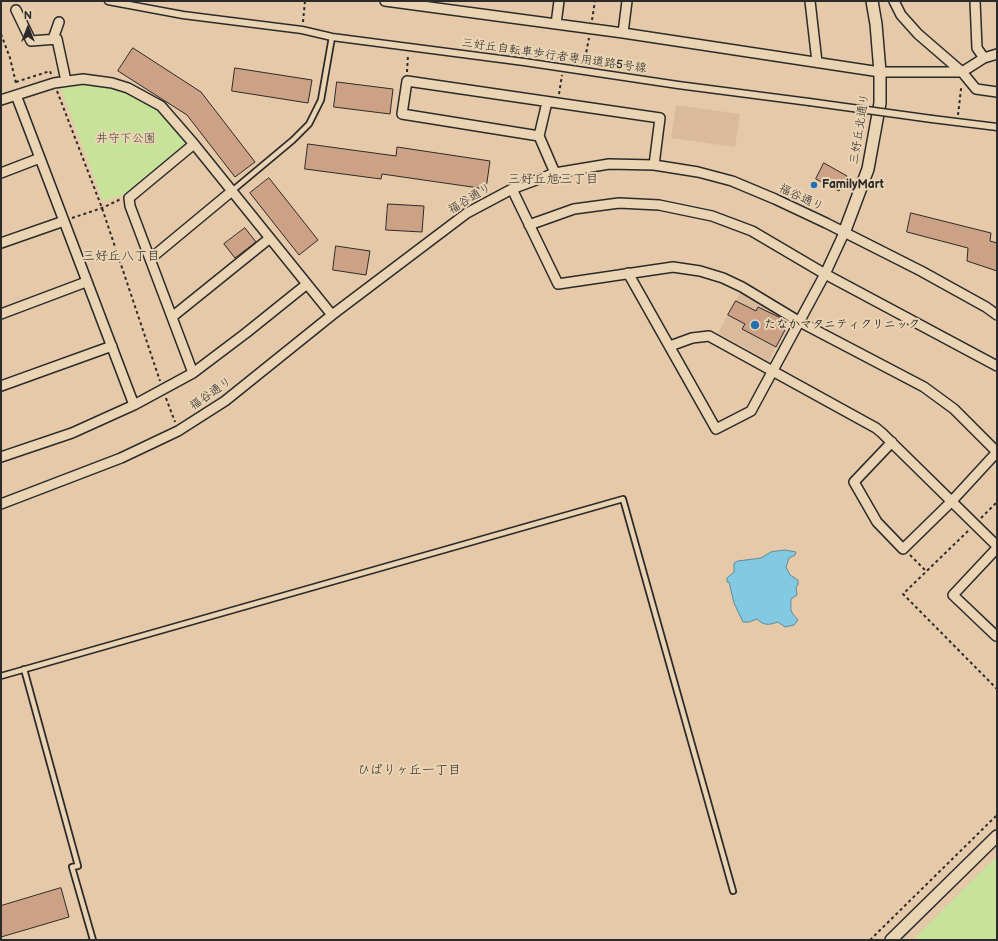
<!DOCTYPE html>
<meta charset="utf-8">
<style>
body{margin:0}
#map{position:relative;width:998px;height:941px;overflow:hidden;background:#e6c9a8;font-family:"Balsamiq Sans",sans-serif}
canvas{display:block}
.frame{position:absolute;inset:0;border:2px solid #2b2b2b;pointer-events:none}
.north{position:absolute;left:8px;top:8px;width:40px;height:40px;-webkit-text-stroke:3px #ead4b3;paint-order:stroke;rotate:0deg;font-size:11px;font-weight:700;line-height:16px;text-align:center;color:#2b2b2b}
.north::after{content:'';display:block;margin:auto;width:14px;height:18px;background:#2b2b2b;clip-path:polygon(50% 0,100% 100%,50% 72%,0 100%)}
</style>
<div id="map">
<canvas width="998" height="941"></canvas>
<div class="frame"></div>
<div class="north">N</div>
</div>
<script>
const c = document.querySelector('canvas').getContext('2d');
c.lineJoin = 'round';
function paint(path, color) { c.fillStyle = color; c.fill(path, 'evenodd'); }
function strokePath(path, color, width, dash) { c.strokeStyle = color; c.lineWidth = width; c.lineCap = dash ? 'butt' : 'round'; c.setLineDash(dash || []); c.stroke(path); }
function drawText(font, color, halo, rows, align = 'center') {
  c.font = font + ' "Balsamiq Sans","Klee One",sans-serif'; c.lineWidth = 4; c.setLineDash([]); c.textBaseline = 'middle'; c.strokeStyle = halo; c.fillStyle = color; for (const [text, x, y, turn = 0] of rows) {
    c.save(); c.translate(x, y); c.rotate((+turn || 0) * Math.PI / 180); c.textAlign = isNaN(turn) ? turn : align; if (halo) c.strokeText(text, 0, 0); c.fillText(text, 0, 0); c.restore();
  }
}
const built = new Path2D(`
 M676 105 740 114 735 147 671 138Z
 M741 291 791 316 769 361 718 333Z`);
const green = new Path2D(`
 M80 82 103 86 134 94 158 105 193 140 130 193 103 201 60 86Z
 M997 856V940H913Z`);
const water = new Path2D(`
 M785 550 796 552 795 555 789 558 786 567 790 575 798 580V585L796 587 797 595 791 599C791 611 789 610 798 620L794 625 785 627 778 622C769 625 764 626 757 619L749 622H743L734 603 729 582H727V578L734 572V563L738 561 761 558 771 552Z`);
const building = new Path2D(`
 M133 48 201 92 255 162 235 177 187 115 118 71Z
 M235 68 312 80 308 103 232 91Z
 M337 82 393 89 390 114 334 107Z
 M308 144 396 156 397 147 490 161 486 189 382 174 381 179 305 169Z
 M824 163 847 176 839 191 816 179Z
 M269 178 318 240 299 255 250 193Z
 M388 204 424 206 422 232 386 230Z
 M911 213 991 233 990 241 997 243V271L967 261 968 248 907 232Z
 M245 228 256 242 235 258 224 244Z
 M336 246 370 251 366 275 333 270Z
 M736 301 756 311 758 307 783 319 779 327 785 330 776 347 742 329 745 324 728 315Z
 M61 888 69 917 1 937V906Z`);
const path = new Path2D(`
 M592 20 595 1
 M303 22 305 1
 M1 34 10 58 16 83
 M584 64 589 38
 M407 72 408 55
 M16 82 50 71 51 74
 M57 91 102 208 160 381
 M559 94 562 75
 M958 115 961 89H964
 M72 218 102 208 121 199
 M166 398 175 422
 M981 518 997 502
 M968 531 903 594 997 689
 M910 555 926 571
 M870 940 997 815`);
const service = new Path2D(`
 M232 191 293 140 309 124 321 100 332 37
 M24 669 78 866 72 867 93 940
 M1 676 623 499 733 891`);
const pedestrian = new Path2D(`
 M108 1 183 15 302 30 332 37 524 62 678 85 809 102
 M932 119 997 127`);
const minor = new Path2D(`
 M385 1 623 33 880 72H962L984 58 997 54
 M810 1 817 62
 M894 1 901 15 918 34 962 72 976 89 997 92
 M975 1 977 48 984 58
 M16 10 31 41 57 39 66 81
 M556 24 559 1
 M623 33 627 1
 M53 39 59 22
 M16 95 134 405
 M1 100 54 83 83 79 112 83 128 88 161 106 194 144 332 315
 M539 136 547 102
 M1 173 40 158
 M555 173 539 136 402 114 407 81 660 118 654 165
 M512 189 558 284 673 267 700 271 723 278 742 287 800 322 924 387 954 409 997 452
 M529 225 574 209 619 203 659 205 712 216 752 231 825 274 997 366
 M1 243 64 221
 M150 259 232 191
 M628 273 716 429 751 411 825 274 844 233
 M1 314 86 282
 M172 317 270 238
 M670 346 692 338 709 336 876 428 882 433 997 546
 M193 373 130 206 129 198 194 144
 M1 386 112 346
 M892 442 854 482 877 522 903 549 951 502 997 452
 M1 457 72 433 134 405 193 373 246 333 307 284
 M1 504 121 458 178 431 225 401 332 315 467 213 512 189 555 173 609 164 654 165 698 172 732 181 775 199 826 223 921 271 986 307 997 315
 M997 548 953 595 996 636 997 635`);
const tertiary = new Path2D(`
 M844 233 868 169 880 103V72L876 24 872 1
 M891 940 997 836`);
const pedestrianBridge = new Path2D(`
 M809 102 932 119`);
const markers = [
 [814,185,4,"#1f6fb2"],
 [755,325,5,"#1f6fb2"]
];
const streetNames = [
 ["三好丘自転車歩行者専用道路5号線",554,56,8],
 ["三好丘北通り",860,129,-81],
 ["福谷通り",801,198,25],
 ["福谷通り",470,199,-31],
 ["福谷通り",211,394,-35]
];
const parkNames = [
 ["井守下公園",126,139]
];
const poiNames = [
 ["FamilyMart",822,185],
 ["たなかマタニティクリニック",764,325]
];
const neighbourhoodNames = [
 ["三好丘旭三丁目",553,180],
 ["三好丘八丁目",121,257],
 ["ひばりヶ丘一丁目",409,771]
];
paint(built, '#daba9c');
paint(green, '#c7e39a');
paint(water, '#82c9e3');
strokePath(water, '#5f8a99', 1);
paint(building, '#cca185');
strokePath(building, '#2b2b2b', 1);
strokePath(service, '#2b2b2b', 8);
strokePath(pedestrian, '#2b2b2b', 9);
strokePath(minor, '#2b2b2b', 12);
strokePath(tertiary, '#2b2b2b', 14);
strokePath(path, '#2b2b2b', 2, [3, 3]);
strokePath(service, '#ead4b3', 4.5);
strokePath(pedestrian, '#ead4b3', 6);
strokePath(minor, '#ead4b3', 9);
strokePath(tertiary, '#ead4b3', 11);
strokePath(pedestrianBridge, '#2b2b2b', 9, []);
strokePath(pedestrianBridge, '#ead4b3', 6);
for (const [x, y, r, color] of markers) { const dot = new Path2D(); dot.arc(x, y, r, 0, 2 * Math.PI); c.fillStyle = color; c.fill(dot); strokePath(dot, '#ead4b3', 1.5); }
drawText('12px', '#2b2b2b', '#ead4b3', streetNames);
drawText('12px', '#42473c', '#ead4b3', parkNames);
drawText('bold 12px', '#2b2b2b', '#ead4b3', poiNames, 'left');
drawText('13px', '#2b2b2b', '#ead4b3', neighbourhoodNames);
</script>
